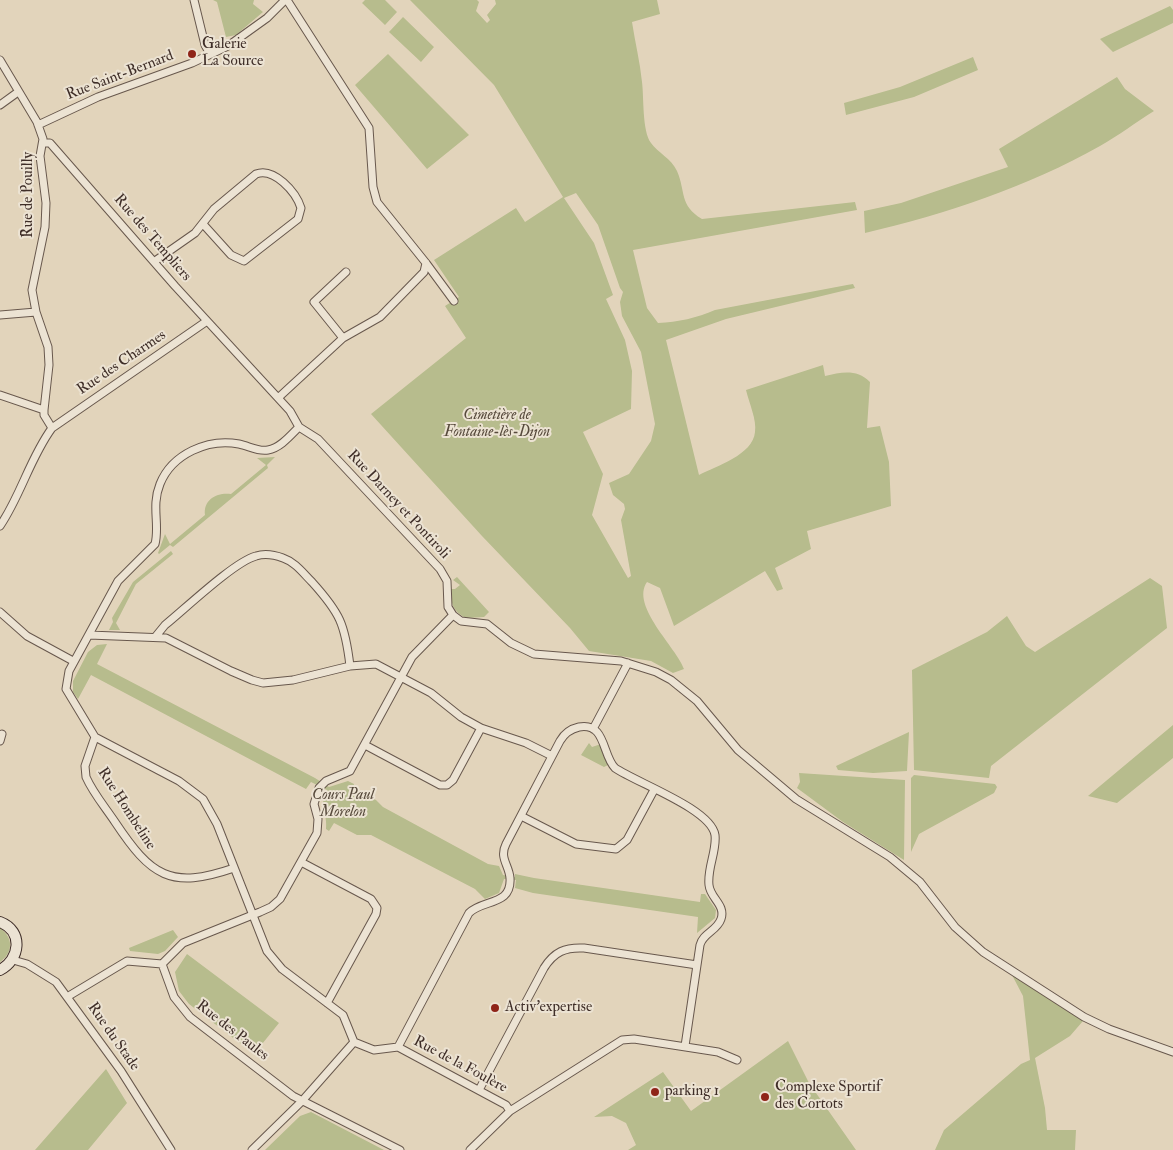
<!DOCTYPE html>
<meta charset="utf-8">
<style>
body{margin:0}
canvas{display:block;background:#e2d4bb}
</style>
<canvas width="1173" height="1150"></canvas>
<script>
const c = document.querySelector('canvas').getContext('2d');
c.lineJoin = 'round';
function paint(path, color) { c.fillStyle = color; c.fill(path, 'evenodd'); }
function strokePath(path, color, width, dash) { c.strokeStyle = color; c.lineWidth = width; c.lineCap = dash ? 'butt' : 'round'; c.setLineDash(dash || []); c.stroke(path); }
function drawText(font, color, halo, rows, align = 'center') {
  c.font = font + ' "IM FELL Double Pica",serif'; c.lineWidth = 4; c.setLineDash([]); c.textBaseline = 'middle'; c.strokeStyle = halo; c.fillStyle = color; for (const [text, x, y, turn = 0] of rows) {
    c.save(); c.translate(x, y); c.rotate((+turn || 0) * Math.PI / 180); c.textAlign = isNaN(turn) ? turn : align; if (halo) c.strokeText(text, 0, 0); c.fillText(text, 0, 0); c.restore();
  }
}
const green = new Path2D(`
 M213 0H254L253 4 263 12 236 35 226 37 217 2Z
 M365 0H385L397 12 385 25 362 3Z
 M410 0H477L479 2 476 11 487 23 490 20 487 15 496 4 495 0H657L660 14 632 22C635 42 640 62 642 82 644 97 642 131 651 143 658 153 671 158 677 171 686 192 679 205 702 219L855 202 857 210 633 250 647 308 658 323C678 322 697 318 715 310L847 285 853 284 855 288 726 319 666 340 699 475C716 466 753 455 755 432 757 420 749 403 746 390L823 365 825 376C842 372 857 369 870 382L867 428 880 426 889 462 891 506 807 531 811 549 775 568 783 589 777 591 765 571 674 626 660 588 647 582C630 606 677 648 684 669L673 673 651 661 589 651 570 628 482 536 371 414 466 338 445 306 459 297 434 260 516 208 525 222 563 197 494 85ZM576 193 598 225 620 288 623 292 620 302 622 316 641 352 655 424 651 441 629 474 609 483 613 495 624 504 625 509 621 520 631 576 628 578 592 515 603 474 583 432 631 409 632 371 625 340 606 299 613 295 594 243 564 198Z
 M1170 6 1173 10V23L1113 52 1100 39Z
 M403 17 434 47 421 62 389 32Z
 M388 54 469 135 427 169 355 85Z
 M973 57 978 70 914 97 846 115 844 103 900 87Z
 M1117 77 1125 89 1154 111C1136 122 1118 136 1100 146 1027 187 946 214 865 233L864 211 901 203 1008 167 999 149Z
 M275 457 267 465 268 468 173 547 170 545 159 554 158 553 165 534 170 544 205 515C203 499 218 492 231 494L266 465 257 458Z
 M171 551 173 554 136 584 116 623 120 630H109L113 622 112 618 133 582Z
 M457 577 489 612 484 617 466 618C453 612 450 602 451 589H455L460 585 453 580Z
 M1150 578 1162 586 1167 628 991 766 989 778 914 770 912 670 987 632 1007 616 1026 646 1035 652Z
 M107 644 97 664 315 778 329 787 348 781 354 784 353 788 376 800 383 807 488 864 499 866 503 875 515 877V874L534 878 700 902 701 894H705L716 910 715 918 697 933 698 917 533 893 515 888 516 880 504 879 499 893 485 899 475 889 371 835H357L334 823 329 831 326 829C328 814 318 805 327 790L311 782 306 789 91 675 78 699 73 692V681L88 652 97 645Z
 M1173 725V758L1117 803 1088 796Z
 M909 732 907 771 873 773 838 770 836 766Z
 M589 743 592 747 601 744 608 765 604 767 581 755Z
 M799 773 905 780 904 860 843 822 797 788 800 782Z
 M914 775 995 784 997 787 994 793 919 834 911 852V778Z
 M0 928C14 938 13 953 0 962Z
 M173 930 178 937 165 951 158 954 130 951 129 948Z
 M187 954 279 1023 254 1054 189 1004 179 991 175 972Z
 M1012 975 1083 1021 1070 1036 1035 1058 1045 1108 1047 1130H1076L1075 1150H935L944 1130 1021 1064 1030 1060 1023 996Z
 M788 1041 809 1083 856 1150H628L636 1145 626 1123 612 1116 594 1117 663 1072 691 1111Z
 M106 1069 127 1103 88 1150H35Z
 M311 1112 384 1150H265L300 1116Z`);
const street = new Path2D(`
 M194 0 205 45 210 54
 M287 0 369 128 373 187 377 202 426 263 454 301
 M0 60 37 122 43 139 40 156 46 203 45 227 32 290 36 312 48 347 49 365 44 410V415L52 428
 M0 105 18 92
 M38 125 98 97 192 63 228 46 267 18 285 0
 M43 143H50L175 286 290 411 299 427
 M155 261 195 233 214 209 256 174C274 167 296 192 301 208L298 219 244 261 231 255 203 224
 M0 315 36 312
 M343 338 314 302 346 272
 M0 395 44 410
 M278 398 343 338 380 317 424 272 426 263
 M299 427 318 439 440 569 447 581 448 607 453 615 461 621 487 624 511 643 534 654 621 661 656 672 671 680 697 701 738 750 796 799 890 857 920 882 955 927 983 952 1084 1017 1109 1029 1173 1052
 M299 427C290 436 280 448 268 450 258 452 249 446 239 444 208 438 172 454 160 484 151 506 160 525 155 544L118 581 69 671 66 689 95 737 179 781 203 799 217 824 267 951 282 969 343 1015 354 1042 374 1050 398 1047 506 1105 510 1111
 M0 526C21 495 30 458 52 428L207 321
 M0 612 27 636 73 661
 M89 635 166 638 231 671 252 680 263 683 293 680 350 666 376 664 431 693 461 717 481 728 526 743 552 756
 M156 636 165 625C186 608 234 562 256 556 265 553 275 555 283 558 295 562 303 573 312 582 340 613 345 624 350 666
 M593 729 628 663
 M95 737 85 766 86 777C93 793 105 807 115 822 151 876 170 890 234 868
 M0 741 2 734
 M365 745 440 785H447L453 780 481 728
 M521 816 576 844 616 849 627 840 654 790
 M301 862 371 899 377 908 376 914 327 1003
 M13 960 27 964 56 982 121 1071 171 1150
 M162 964 183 943 260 912 271 907 280 899 317 833 318 819 314 804 319 788 326 781 350 771 412 657 453 615
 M162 964 174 997 190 1017 293 1096 400 1150
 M67 997 127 961 162 964
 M398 1047 469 913C483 899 512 906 510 878 509 865 499 858 506 844L560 741C564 734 570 729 579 727 606 722 602 755 615 768 637 783 711 809 715 835 717 851 707 868 709 885 710 898 726 905 721 919 717 931 703 933 700 945L685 1046
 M479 1090 544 968C554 952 565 947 584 948L697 965
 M252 1150 302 1101 354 1042
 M470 1150 510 1111 622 1040 634 1039 718 1052 737 1060`);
const secondary = new Path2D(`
 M0 922C24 931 20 960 0 970`);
const markers = [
 [192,54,5,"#8f2418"],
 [495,1008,5,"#8f2418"],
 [655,1092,5,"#8f2418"],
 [765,1097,5,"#8f2418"]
];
const poiNames = [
 ["Galerie",202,45],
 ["La Source",202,62],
 ["Activ'expertise",505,1008],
 ["Complexe Sportif",775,1088],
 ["des Cortots",775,1105],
 ["parking 1",665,1092]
];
const streetNames = [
 ["Rue Saint-Bernard",120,76,-21],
 ["Rue de Pouilly",29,195,-90],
 ["Rue des Templiers",152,238,49],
 ["Rue des Charmes",122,363,-34],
 ["Rue Darney et Pontiroli",398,505,47],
 ["Rue Hombeline",126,809,57],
 ["Rue des Paules",232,1031,38],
 ["Rue du Stade",113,1037,55],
 ["Rue de la Foulère",460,1065,28]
];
const parkNames = [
 ["Cimetière de",497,416],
 ["Fontaine-lès-Dijon",497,433],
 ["Cours Paul",343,796],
 ["Morelon",343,813]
];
paint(green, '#b7bc8d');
strokePath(street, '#68584d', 9);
strokePath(secondary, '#3f2e28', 12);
strokePath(street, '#ece3d3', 7);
strokePath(secondary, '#ece3d3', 10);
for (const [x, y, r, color] of markers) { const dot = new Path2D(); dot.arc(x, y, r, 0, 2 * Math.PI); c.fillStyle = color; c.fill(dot); strokePath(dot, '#ece3d3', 2); }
drawText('15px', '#3f2e28', '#ece3d3', poiNames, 'left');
drawText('15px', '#3f2e28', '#ece3d3', streetNames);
drawText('italic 15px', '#574a3c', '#ece3d3', parkNames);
</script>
